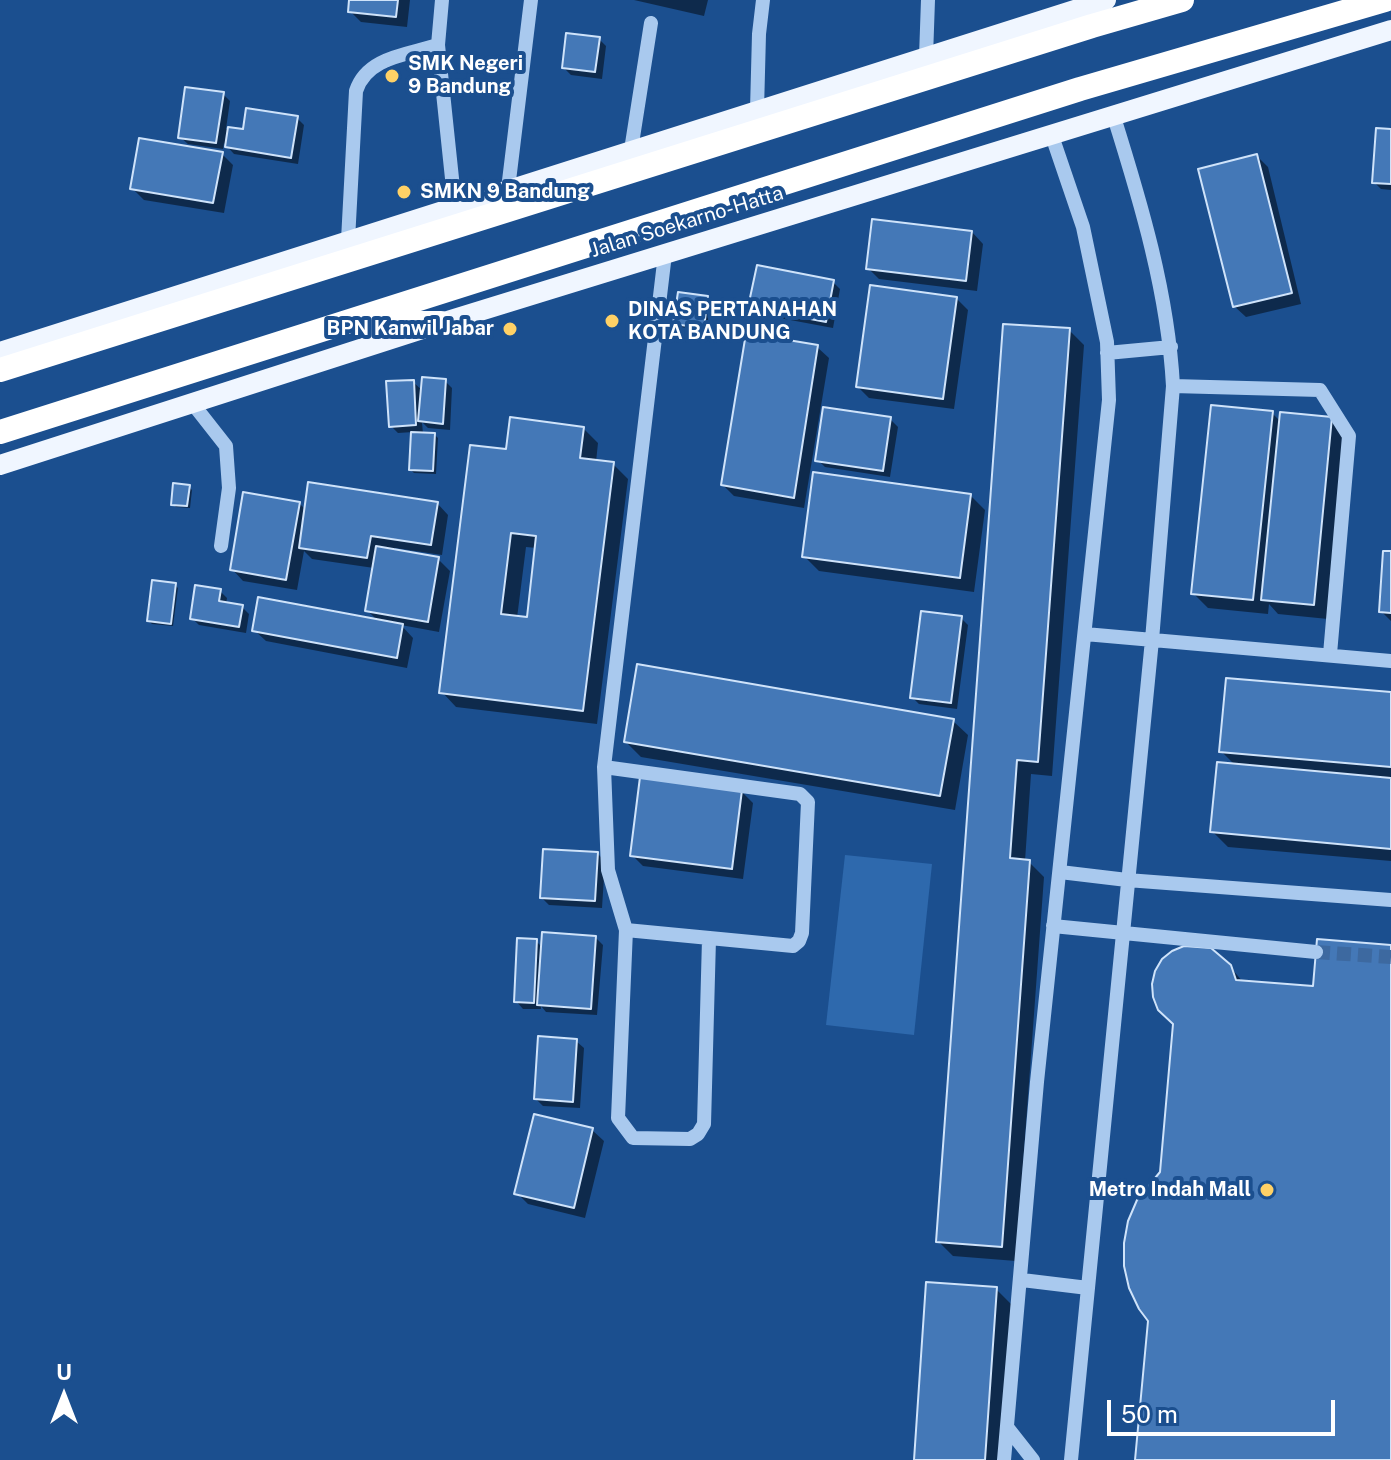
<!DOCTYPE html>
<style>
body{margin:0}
#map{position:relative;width:1391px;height:1460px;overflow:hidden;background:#1b4f8f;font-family:"Public Sans",sans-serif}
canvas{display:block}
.north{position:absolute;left:24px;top:1356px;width:80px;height:80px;-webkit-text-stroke:6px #1b4f8f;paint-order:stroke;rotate:0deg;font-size:22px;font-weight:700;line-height:32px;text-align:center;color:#fff}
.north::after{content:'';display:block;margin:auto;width:28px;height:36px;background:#fff;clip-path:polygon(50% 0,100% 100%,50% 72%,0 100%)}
.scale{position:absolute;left:1107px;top:1400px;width:228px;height:36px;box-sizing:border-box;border:4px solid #fff;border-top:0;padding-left:10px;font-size:24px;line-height:28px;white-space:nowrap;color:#fff;-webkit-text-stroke:6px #1b4f8f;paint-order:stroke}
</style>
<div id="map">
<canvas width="1391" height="1460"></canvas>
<div class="north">U</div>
<div class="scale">50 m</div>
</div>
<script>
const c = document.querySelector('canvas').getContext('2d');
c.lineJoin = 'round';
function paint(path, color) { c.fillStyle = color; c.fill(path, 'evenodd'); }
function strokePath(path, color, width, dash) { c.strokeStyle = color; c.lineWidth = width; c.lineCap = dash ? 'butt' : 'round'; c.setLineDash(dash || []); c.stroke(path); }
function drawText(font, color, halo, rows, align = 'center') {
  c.font = font + ' "Public Sans",sans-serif'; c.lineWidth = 8; c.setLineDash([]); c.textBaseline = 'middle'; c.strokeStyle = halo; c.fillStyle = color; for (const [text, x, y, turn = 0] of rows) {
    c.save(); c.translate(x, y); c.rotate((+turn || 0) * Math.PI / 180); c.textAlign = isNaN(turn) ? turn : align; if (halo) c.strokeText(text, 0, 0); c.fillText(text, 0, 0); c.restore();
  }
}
const green = new Path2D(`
 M845 855 932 864 914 1035 826 1025Z`);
const shadow = new Path2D(`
 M351 0H410L407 27 361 22 350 11Z
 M634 0H708L704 16Z
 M599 39 606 46 602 79 571 75 564 68Z
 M223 94 230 101 226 129 244 131 297 118 304 125 298 164 234 154 224 143 223 149 188 144 180 137Z
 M1391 131V190L1381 189 1374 182Z
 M222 154 233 165 224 213 144 200 133 189Z
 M1257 156 1268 167 1301 304 1246 317 1234 306Z
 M972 232 983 244 977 291 879 279 868 268Z
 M833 282 840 289 833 328 758 314 751 306Z
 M707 297 710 301 707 330 679 327 676 324Z
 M956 298 968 310 954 409 869 398 858 387Z
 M1069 330 1084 345 1052 776 1031 774 1025 861 1029 862 1044 877 1016 1261 953 1256 938 1241Z
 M817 347 829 358 804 508 734 496 723 485Z
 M445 381 452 388 450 430 428 428 422 422 423 434 435 435 438 438 436 474 414 473 411 470 413 432 398 433 391 426 413 382 423 391Z
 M1272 413 1281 422 1331 419 1346 434 1328 619 1278 614 1269 604 1268 614 1208 608 1193 593Z
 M890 419 898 427 890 477 825 467 818 460Z
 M583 428 598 443 596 462 613 464 628 479 597 724 456 707 442 692 508 451ZM526 547 537 548 528 619 517 618Z
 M189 487 192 490 190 508 176 507 173 504Z
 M970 495 985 510 974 592 819 571 804 556Z
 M299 503 306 510 437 503 448 515 442 555 395 548 394 552 438 559 450 571 439 632 401 625 413 638 407 668 266 641 254 630 379 622 367 610 374 568 312 559 304 551 297 590 243 581 232 569Z
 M1391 553V621L1381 611Z
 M175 585 178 588 173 626 152 624 149 621Z
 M220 591 227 598 226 604 242 607 249 614 246 633 199 625 192 618Z
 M961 618 968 625 957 709 919 704 912 697Z
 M1391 694V861L1228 847 1213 832 1236 766 1221 751Z
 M953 721 968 735 955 810 641 757 626 742Z
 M742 792 753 803 743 879 643 866 632 855Z
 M598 854 605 861 602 908 549 905 542 898Z
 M596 938 603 945 597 1015 546 1012 541 1006V1009H523L516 1001 536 941 543 948Z
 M1391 947V1460H1138L1175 1024 1221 956 1243 982 1314 988Z
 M576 1041 584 1048 580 1108 543 1106 536 1099Z
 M592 1130 604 1141 585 1218 528 1204 517 1193Z
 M996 1289 1011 1304 1001 1460H916Z`);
const building = new Path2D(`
 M349 0H398L396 17 348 12Z
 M566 33 600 37 595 72 562 68Z
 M185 87 224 92 216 143 178 138Z
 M246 108 298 116 291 158 225 147 228 127 243 129Z
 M1376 128 1391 129V184L1372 183Z
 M139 138 223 152 213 203 130 189Z
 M1257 154 1292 293 1233 307 1198 169Z
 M872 219 972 231 966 281 866 269Z
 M757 265 834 280 826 322 748 307Z
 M870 285 957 297 943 399 856 387Z
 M678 292 708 296 704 328 673 324Z
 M1003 324 1070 328 1038 762 1017 760 1010 858 1030 860 1002 1247 936 1242Z
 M746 333 818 345 794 498 721 485Z
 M422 377 446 379 443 424 418 421Z
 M414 380 416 425 389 427 386 381Z
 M1211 405 1273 411 1253 600 1191 594Z
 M823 407 891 417 883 471 815 461Z
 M1280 412 1332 417 1314 605 1261 600Z
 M510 417 584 427 580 458 614 462 583 711 439 693 470 445 506 449ZM511 533 536 536 527 617 501 614Z
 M411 432 435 433 433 471 409 470Z
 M813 472 971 494 960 578 802 557Z
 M308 482 438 502 431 545 371 536 367 558 299 548Z
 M173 483 190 485 187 506 171 505Z
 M243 492 300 502 286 580 230 570Z
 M376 546 439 557 428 622 365 611Z
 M1383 551H1391V613L1379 612Z
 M152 580 176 583 171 624 147 621Z
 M195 585 221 589 219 601 243 605 239 627 190 619Z
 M258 597 403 624 397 658 252 631Z
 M921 611 962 616 951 703 910 698Z
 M637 664 954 719 940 796 624 742Z
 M1226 678 1391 692V767L1219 752Z
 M1217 762 1391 778V849L1210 832Z
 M640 777 742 790 732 869 630 856Z
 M543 849 598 852 595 901 540 898Z
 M542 932 596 936 591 1009 537 1005Z
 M517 938 537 939 534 1003 514 1002Z
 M1317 939 1391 945V1460H1135L1148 1321 1139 1309 1129 1288 1124 1266V1243L1128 1221 1137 1200 1160 1172 1173 1024 1158 1010 1153 997 1152 984 1155 971 1162 959 1172 951 1184 946 1211 948 1231 965 1236 980 1313 986Z
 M538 1036 577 1039 573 1102 534 1099Z
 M534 1114 593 1128 574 1208 514 1194Z
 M926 1282 997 1287 985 1460H914Z`);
const minorTunnel = new Path2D(`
 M1316 952 1391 957`);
const minor = new Path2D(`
 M438 45 455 207
 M926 57 928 0
 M757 110 759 34 763 0
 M631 150 651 23
 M508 189 531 0
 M348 240 356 91C367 57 407 55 438 45L442 0
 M665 254 604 767 608 870 626 930 618 1118 633 1138 690 1139 698 1134 704 1124 709 939
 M1107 353 1171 347
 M1173 386 1320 390 1349 436 1330 654
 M193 404 226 446 229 488 221 546
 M1085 634 1391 661
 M604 767 800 794 808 802 802 933 799 941 793 946 626 930
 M1060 872 1127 880 1391 900
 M1053 926 1316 952
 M1022 1280 1088 1288
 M1007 1427 1033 1460
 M1004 1460 1037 1082 1109 400 1107 342 1083 227 1051 133
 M1071 1460 1152 640 1173 386C1168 293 1141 203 1113 114`);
const major = new Path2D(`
 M0 352 1106 0
 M0 465 441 323 1391 30`);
const highway = new Path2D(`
 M365 323H441
 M0 370 1092 26 1182 0
 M0 432 1080 89 1385 0`);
const markers = [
 [392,76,8,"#ffd166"],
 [404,192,8,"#ffd166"],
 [612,321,8,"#ffd166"],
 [510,329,8,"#ffd166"],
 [1267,1190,8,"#ffd166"]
];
const poiNames = [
 ["SMK Negeri",408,64],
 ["9 Bandung",408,87],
 ["SMKN 9 Bandung",420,192],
 ["DINAS PERTANAHAN",628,310],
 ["KOTA BANDUNG",628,333],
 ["BPN Kanwil Jabar",494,329,"right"],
 ["Metro Indah Mall",1251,1190,"right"]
];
const streetNames = [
 ["Jalan Soekarno-Hatta",687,222,-17]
];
paint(green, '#2e69ad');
paint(shadow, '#0007');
paint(building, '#4478b7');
strokePath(building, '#cfe3fa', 2);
strokePath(minorTunnel, '#3d69a0', 14, [14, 7]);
strokePath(minor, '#a9c9ee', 14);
strokePath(major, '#f0f6ff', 20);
strokePath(highway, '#fff', 24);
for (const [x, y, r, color] of markers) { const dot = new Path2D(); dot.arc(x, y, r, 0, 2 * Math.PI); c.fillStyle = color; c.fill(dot); strokePath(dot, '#1b4f8f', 3); }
drawText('bold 20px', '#fff', '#1b4f8f', poiNames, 'left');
drawText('20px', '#fff', '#1b4f8f', streetNames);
</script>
